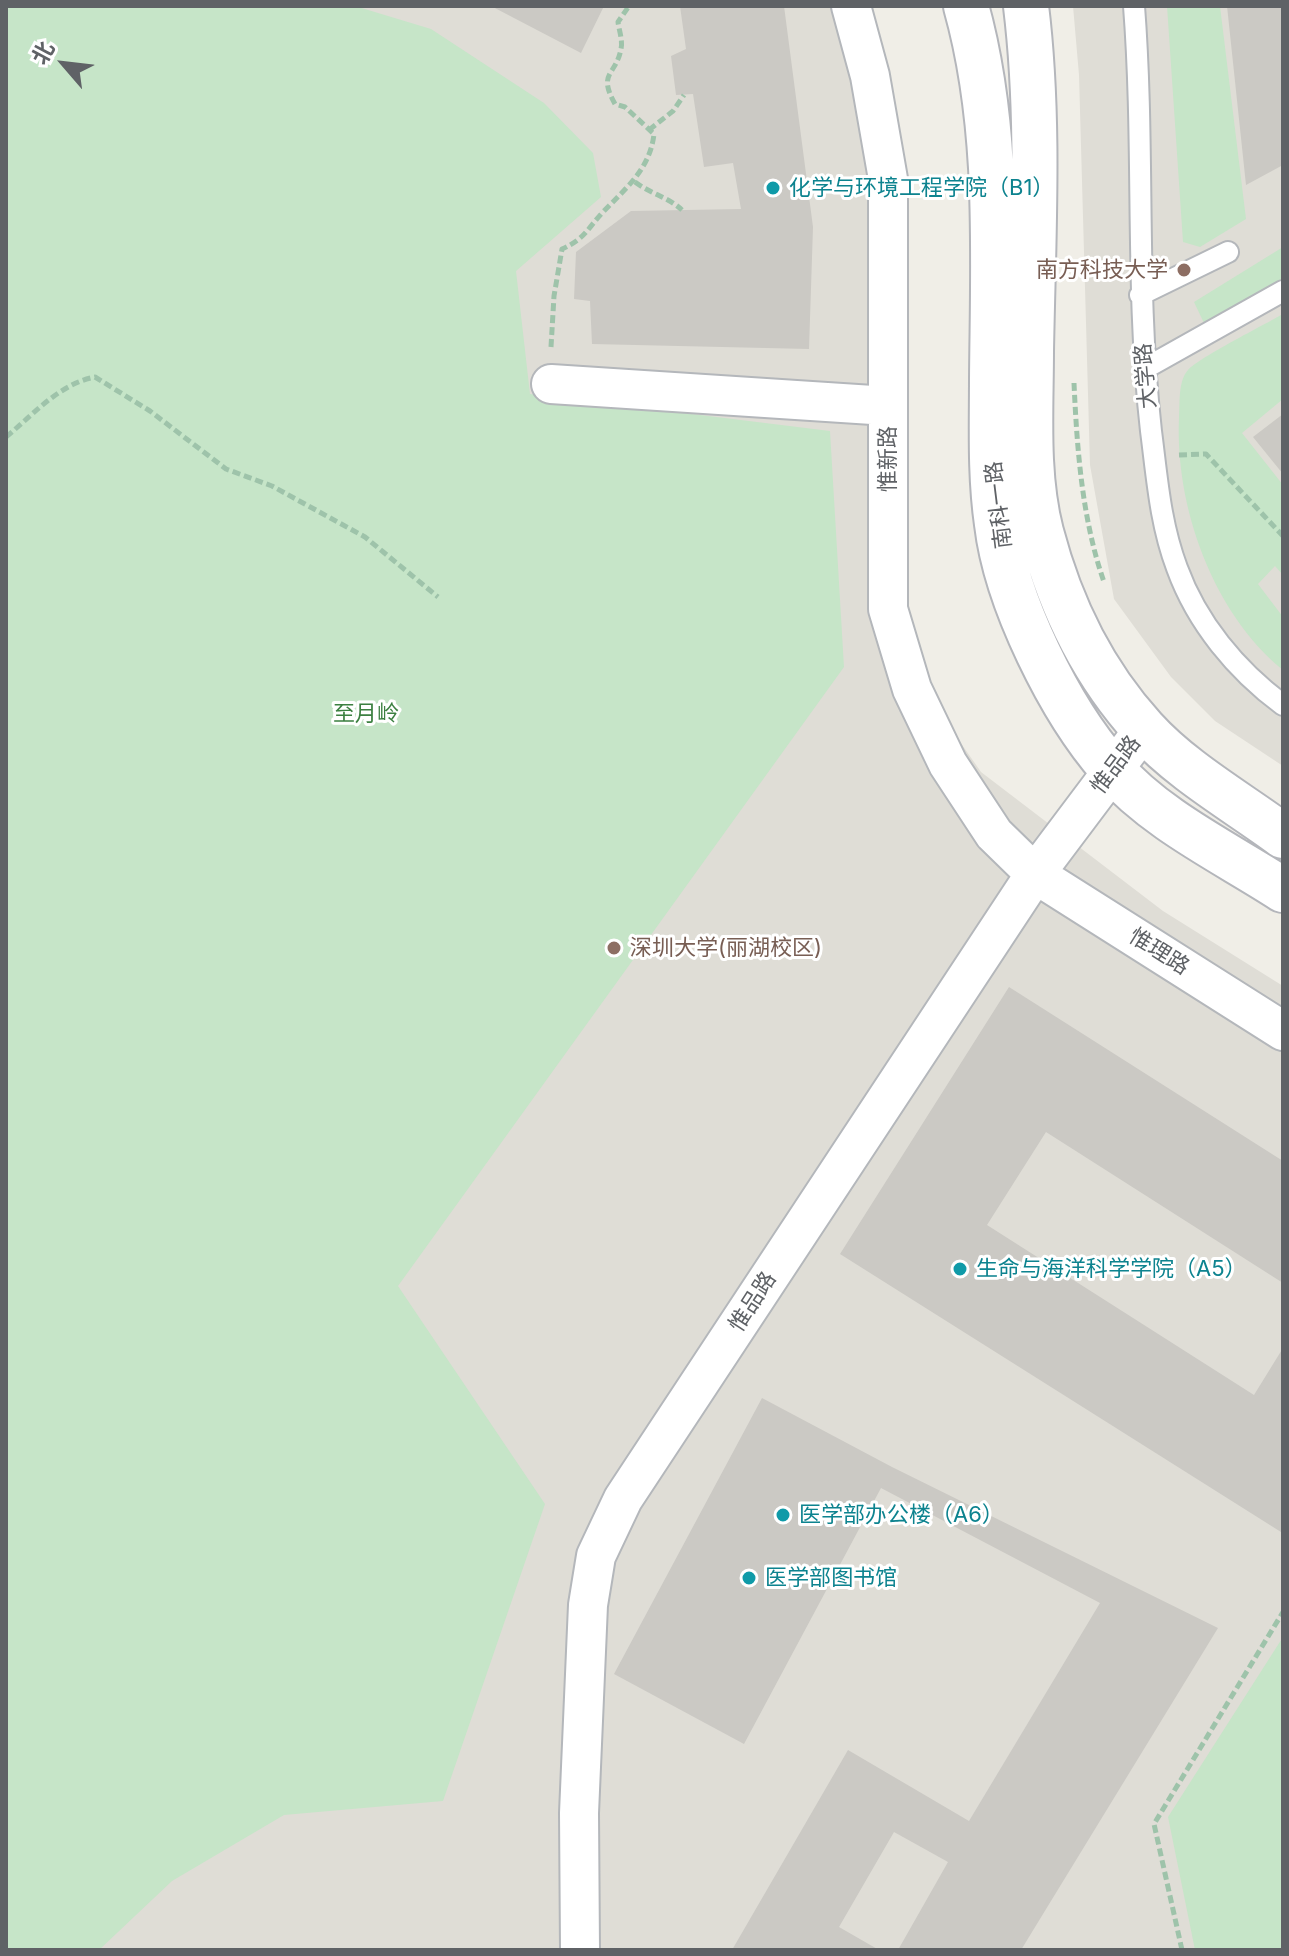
<!DOCTYPE html>
<meta charset="utf-8">
<style>
body{margin:0}
#map{position:relative;width:1289px;height:1956px;overflow:hidden;background:#f0eee7;font-family:Inter,"Noto Sans SC",sans-serif}
canvas{display:block}
.frame{position:absolute;inset:0;border:8px solid #5f6266;pointer-events:none}
.north{position:absolute;left:24px;top:24px;width:80px;height:80px;-webkit-text-stroke:6px #fff;paint-order:stroke;rotate:298deg;font-size:22px;font-weight:700;line-height:32px;text-align:center;color:#5f6266}
.north::after{content:'';display:block;margin:auto;width:28px;height:36px;background:#5f6266;clip-path:polygon(50% 0,100% 100%,50% 72%,0 100%)}
</style>
<div id="map">
<canvas width="1289" height="1956"></canvas>
<div class="frame"></div>
<div class="north">北</div>
</div>
<script>
const c = document.querySelector('canvas').getContext('2d');
c.lineJoin = 'round';
function paint(path, color) { c.fillStyle = color; c.fill(path, 'evenodd'); }
function strokePath(path, color, width, dash) { c.strokeStyle = color; c.lineWidth = width; c.lineCap = dash ? 'butt' : 'round'; c.setLineDash(dash || []); c.stroke(path); }
function drawText(font, color, halo, rows, align = 'center') {
  c.font = font + ' Inter,"Noto Sans SC",sans-serif'; c.lineWidth = 6; c.setLineDash([]); c.textBaseline = 'middle'; c.strokeStyle = halo; c.fillStyle = color; for (const [text, x, y, turn = 0] of rows) {
    c.save(); c.translate(x, y); c.rotate((+turn || 0) * Math.PI / 180); c.textAlign = isNaN(turn) ? turn : align; if (halo) c.strokeText(text, 0, 0); c.fillText(text, 0, 0); c.restore();
  }
}
const education = new Path2D(`
 M6 6H869L902 158 907 315 901 583 915 647 944 719 981 772 1163 911 1283 986V1950H6Z
 M1073 6H1283V766L1215 721 1171 677 1114 599 1090 465 1079 75Z`);
const green = new Path2D(`
 M6 6H355L431 29 544 103 593 153 601 197 516 271 530 394 830 431 844 667 398 1286 545 1504 443 1801 284 1815 172 1881 99 1950H6Z
 M1167 6H1220L1246 219 1200 247 1183 242Z
 M1283 247V278L1204 323 1194 302Z
 M1283 314V399L1242 433 1283 485V575L1275 566 1258 584 1283 617V670C1213 613 1175 507 1179 418 1180 403 1178 381 1188 370 1200 357 1264 325 1283 314Z
 M1283 1637V1950H1195L1168 1817Z`);
const building = new Path2D(`
 M491 6H604L581 53Z
 M680 6H784L813 227 809 349 592 344 590 301 574 299 576 252 631 211 741 209 733 163 704 167 693 94 676 95 671 56 686 49Z
 M1227 6H1283V165L1246 185Z
 M1283 414V474L1253 437Z
 M1009 987 1283 1161V1283L1046 1132 987 1225 1254 1395 1283 1348 1281 1532 840 1254Z
 M762 1398 892 1467 1218 1628 1021 1950H898L948 1862 894 1832 839 1927 879 1950H732L848 1750 969 1821 1100 1603 881 1488 744 1744 614 1674Z`);
const path = new Path2D(`
 M649 130 673 111 684 95
 M635 182C651 194 668 197 682 210
 M551 347 554 296 562 249C586 238 587 229 603 212 626 188 650 169 654 134L625 107 615 104C597 72 616 76 621 49 623 41 619 30 618 22L629 6
 M1074 383C1077 449 1082 519 1104 582
 M6 437C34 414 59 384 95 377L150 411 226 469 272 486 365 537 438 597
 M1179 455 1206 454 1283 536
 M1182 1950 1154 1824 1283 1612`);
const lane = new Path2D(`
 M1134 6C1145 148 1135 289 1151 431 1157 477 1160 523 1177 568 1197 623 1236 670 1283 705
 M1140 295 1228 252
 M1144 369 1283 291`);
const street = new Path2D(`
 M851 6 870 76 888 179V609L912 689 948 764 994 834 1035 874 1283 1031
 M551 384 888 406
 M580 1950 579 1813 588 1605 596 1556 623 1499 1035 874 1144 729`);
const secondary = new Path2D(`
 M966 6C1000 127 993 255 992 379 992 427 990 476 997 524 1006 601 1060 710 1111 768 1156 820 1226 853 1283 890
 M1026 6C1040 120 1033 237 1031 351 1031 410 1026 474 1041 532 1060 605 1093 673 1144 729 1182 771 1237 802 1283 836`);
const markers = [
 [773,188,8,"#0f9aa8"],
 [1184,270,8,"#8d6e63"],
 [614,948,8,"#8d6e63"],
 [960,1269,8,"#0f9aa8"],
 [783,1515,8,"#0f9aa8"],
 [749,1578,8,"#0f9aa8"]
];
const cultureNames = [
 ["化学与环境工程学院（B1）",789,188],
 ["生命与海洋科学学院（A5）",976,1269],
 ["医学部办公楼（A6）",799,1515],
 ["医学部图书馆",765,1578]
];
const educationNames = [
 ["南方科技大学",1168,270],
 ["深圳大学(丽湖校区)",630,948,"left"]
];
const streetNames = [
 ["大学路",1146,376,-95],
 ["惟新路",888,459,-90],
 ["南科一路",999,505,-97],
 ["惟品路",1116,765,-53],
 ["惟理路",1159,952,32],
 ["惟品路",753,1302,-57]
];
const parkNames = [
 ["至月岭",366,714]
];
paint(education, '#dfddd6');
paint(green, '#c6e5c8');
paint(building, '#cbc9c4');
strokePath(lane, '#b4b7bb', 24);
strokePath(street, '#b4b7bb', 42);
strokePath(secondary, '#b4b6bb', 48);
strokePath(path, '#9ec3aa', 5, [8, 4]);
strokePath(lane, '#fff', 20);
strokePath(street, '#fff', 38);
strokePath(secondary, '#fff', 44);
for (const [x, y, r, color] of markers) { const dot = new Path2D(); dot.arc(x, y, r, 0, 2 * Math.PI); c.fillStyle = color; c.fill(dot); strokePath(dot, '#fff', 3); }
drawText('22px', '#0d838f', '#fff', cultureNames, 'left');
drawText('22px', '#785e54', '#fff', educationNames, 'right');
drawText('22px', '#5f6266', '#fff', streetNames);
drawText('22px', '#3c8041', '#fff', parkNames);
</script>
